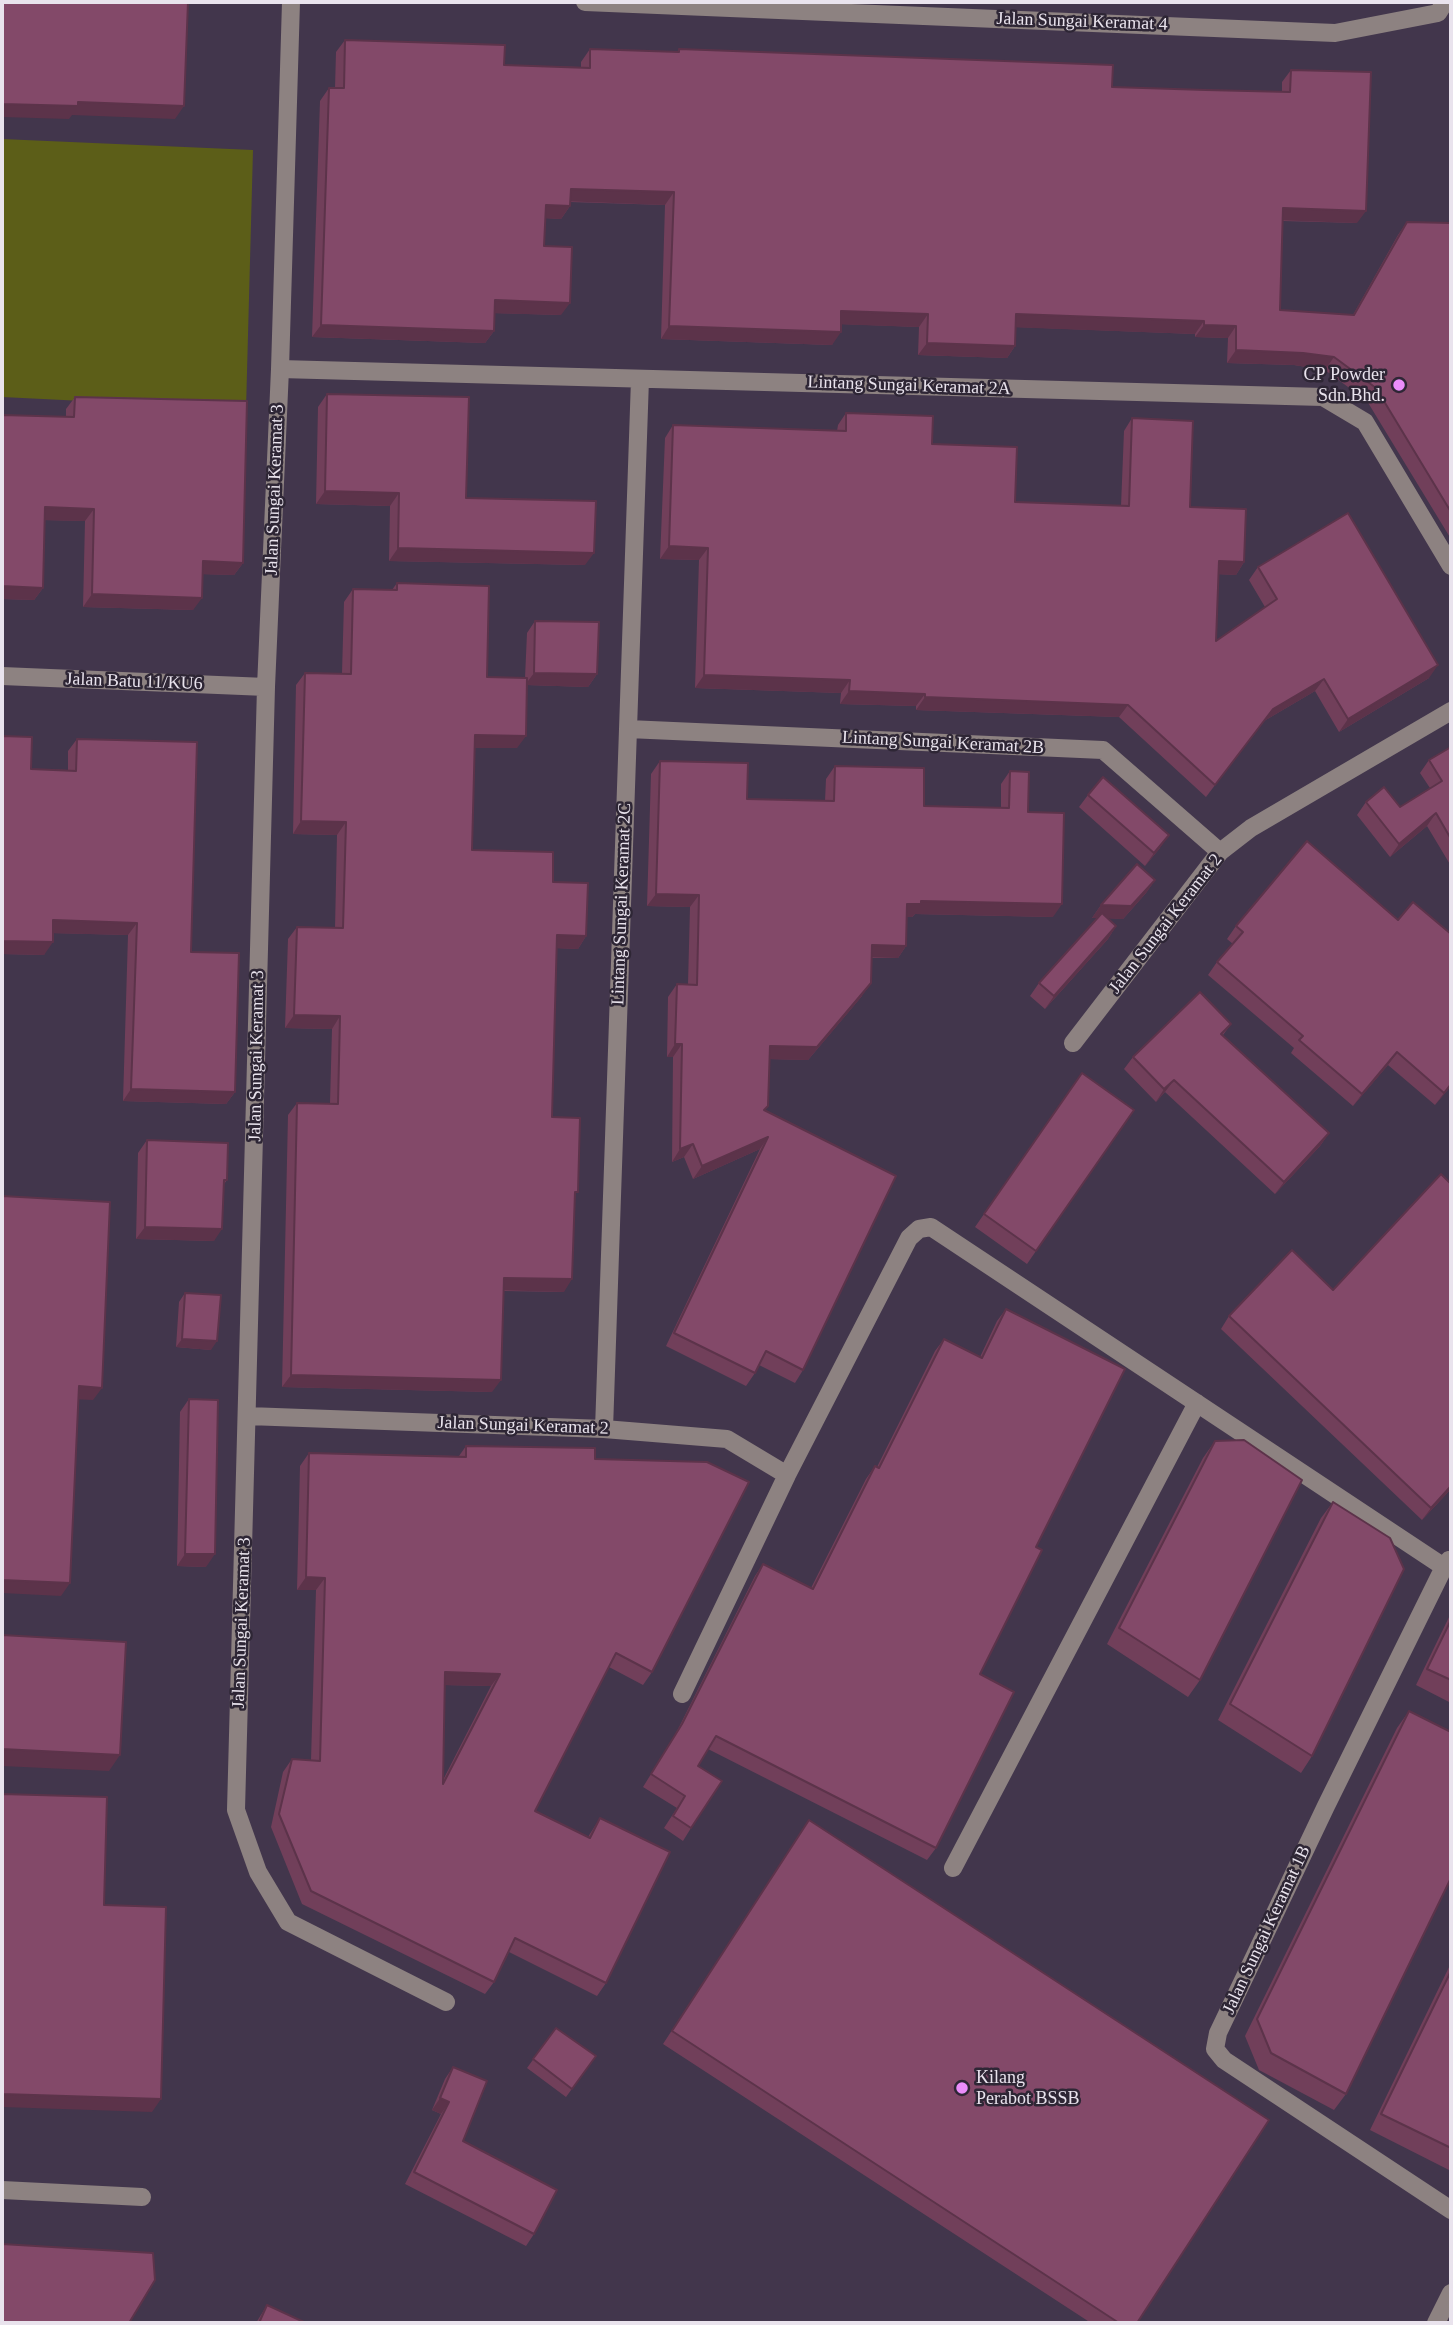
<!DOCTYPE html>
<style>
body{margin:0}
#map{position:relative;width:1453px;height:2325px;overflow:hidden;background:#38303f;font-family:"Times New Roman",serif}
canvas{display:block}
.frame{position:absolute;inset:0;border:4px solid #e9e3ed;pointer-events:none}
</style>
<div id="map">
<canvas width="1453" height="2325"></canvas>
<div class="frame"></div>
</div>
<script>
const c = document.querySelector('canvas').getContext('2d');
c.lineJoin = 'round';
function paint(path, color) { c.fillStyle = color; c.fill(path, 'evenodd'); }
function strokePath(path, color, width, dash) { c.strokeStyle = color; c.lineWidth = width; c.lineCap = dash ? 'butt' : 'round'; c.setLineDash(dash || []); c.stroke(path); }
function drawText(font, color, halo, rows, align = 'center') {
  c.font = font + ' "Times New Roman",serif'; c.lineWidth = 5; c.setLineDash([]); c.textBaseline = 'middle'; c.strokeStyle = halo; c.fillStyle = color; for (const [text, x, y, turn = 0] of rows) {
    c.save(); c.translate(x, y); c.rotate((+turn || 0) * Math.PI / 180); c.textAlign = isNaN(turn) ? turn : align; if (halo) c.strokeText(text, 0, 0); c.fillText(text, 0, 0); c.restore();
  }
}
const built = new Path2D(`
 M2 2H1451V2323H2Z`);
const forest = new Path2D(`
 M2 139 253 150 246 409 2 397Z`);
const minor = new Path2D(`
 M291 2 280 369 266 687 236 1810 258 1872 288 1922 446 2002
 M585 2 1335 33 1438 13 1445 2
 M280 369 1323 397 1365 422 1451 566
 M2 676 266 687
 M628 729 1103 750 1220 852
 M1073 1043 1220 852 1251 828 1451 711
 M248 1416 604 1429 727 1439 787 1475
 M604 1429 640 379
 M1449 1560 1444 1567 1326 1806 1218 2033 1215 2049 1224 2060 1451 2210
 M682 1694 787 1475 909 1238 919 1229 931 1227 1444 1567
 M953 1868 1197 1403
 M2 2190 142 2197
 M1436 2323 1451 2293`);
const wall = new Path2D(`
 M345 40 504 65 581 67V62L590 49 677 52 679 49 1112 87 1282 92V82L1291 70 1357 223 1283 221 1280 310 1353 315 1398 235 1407 222 1451 223V539L1367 401 1325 370 1294 365 1227 363 1228 338 1195 337V334L1016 327 1015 346 1007 358 918 355 919 327 841 324 832 345 661 339 665 205 570 202V206L561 219 545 218 544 246 561 315 494 313V331L485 343 312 337 320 101 329 88H335L336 52Z
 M327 394 466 498 585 565 389 561 390 506 316 504 318 407Z
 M75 397 243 563 234 575 202 574 193 610 83 607 85 521 45 520 43 588 34 600 2 599 66 417V409Z
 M846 413 932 444 1015 502 1121 506 1124 431 1132 418 1190 507 1244 562 1236 575 1218 574 1216 641 1265 607 1249 580 1258 567 1429 678 1339 732 1315 691 1264 721 1206 797 1119 717 916 710V706L840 704 841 693 695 688 699 560 660 559 665 438 673 425 837 431 838 425Z
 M397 583 487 677 525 678 527 633 535 621 597 674 588 687 527 685 517 748H475L472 850 553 882 586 936 578 949 557 948 552 1117 575 1197 564 1292 503 1291 492 1392 282 1387 288 1115 297 1103H330L332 1029 285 1028 288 939 297 927 335 928 337 835 293 834 296 685 305 673H342L344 602 353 589 392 590Z
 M2 736 31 769 68 770V751L77 739 191 952 235 1092 226 1104 123 1101 128 935 53 933 44 955 2 954Z
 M1451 747V866L1427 826 1390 857 1357 815 1366 802 1400 807 1430 788 1420 773 1429 760Z
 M660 761 747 799 825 801 826 779 835 766 924 806 1001 808V784L1010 771 1028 812 1053 917 915 914 912 917H907L906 946 898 958H871L862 996 808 1060 769 1059 765 1110 803 1370 795 1383 759 1365 755 1373 746 1386 666 1346 760 1149 693 1179 684 1157 672 1162 673 1057H667L668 997 677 984H688L690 907 647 906 651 774Z
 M1088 795 1160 848 1145 866 1079 807Z
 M1155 880 1146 893 1123 919 1108 918 1116 926 1108 939 1045 1009 1030 996 1039 983 1097 918H1092L1101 905Z
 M1398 920 1451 934V1086L1435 1105 1388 1065 1353 1106 1291 1053 1294 1048 1208 975 1217 962 1233 944 1227 939 1236 926Z
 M1231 1024 1223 1035 1329 1133 1320 1146 1275 1194 1165 1092 1156 1102 1124 1069 1133 1057Z
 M1082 1073 1134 1110 1027 1264 975 1227Z
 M147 1140 227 1180 224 1184 214 1241 136 1239 138 1153Z
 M1451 1184V1489L1422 1520 1221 1329 1229 1316 1333 1290Z
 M185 1293 211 1350 176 1347 179 1302Z
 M1006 1309 1036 1547 980 1674 936 1848 927 1860 708 1749 698 1766 691 1828 683 1841 664 1828 677 1808 643 1787 674 1737 755 1576 763 1564 811 1588 866 1479 875 1466 877 1467 935 1351 944 1339 980 1357 997 1321Z
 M189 1399 206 1567 177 1566 180 1412Z
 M1215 1441 1200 1680 1188 1697 1107 1644 1203 1458Z
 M466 1446 595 1459 652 1672 643 1685 609 1667 535 1811 588 1837 600 1818 606 1983 597 1996 509 1952 494 1982 485 1994 302 1904 271 1827 283 1772 292 1759 311 1760 316 1590H297L300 1466 309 1453 459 1456ZM445 1685 491 1686 443 1780Z
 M1333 1502 1312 1756 1301 1773 1218 1720 1321 1518Z
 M1451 1613V1703L1416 1685Z
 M1409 1711 1346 2094 1334 2110 1259 2070 1245 2036 1397 1728Z
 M809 1820 1137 2323H1091L663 2044Z
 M1451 1963V2171L1370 2130Z
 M556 2028 596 2056 566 2097 527 2068Z
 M453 2067 463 2141 534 2234 526 2246 405 2184 441 2114 432 2110 445 2079Z
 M267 2305 306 2323H256Z`);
const shadedWall = new Path2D(`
 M78 102 184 106 175 119 72 115 69 119 2 117V104Z
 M571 189 674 192 665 205 562 201Z
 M546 205 570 206 561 219 537 218Z
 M1283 208 1366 211 1357 223 1274 220Z
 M495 300 570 303 561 315 486 313Z
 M841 311 928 314 919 327 832 324Z
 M1016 314 1204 321 1195 334 1008 327Z
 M321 325 494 331 485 343 312 337Z
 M1204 325 1236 326 1228 338 1195 337Z
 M669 326 841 332 832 345 661 339Z
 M927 343 1015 346 1007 358 918 355Z
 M1236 350 1303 353 1334 357 1325 370 1294 365 1227 363Z
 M325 491 399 493 390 506 316 504Z
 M45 507 94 509 85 521 37 520Z
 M669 546 708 548 699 560 660 559Z
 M398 548 594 553 585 565 389 561Z
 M203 561 243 563 234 575 194 574Z
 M1219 561 1244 562 1236 575 1210 574Z
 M2 586 43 588 34 600 2 599Z
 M92 594 202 598 193 610 83 607Z
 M1438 665 1429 678 1339 732 1348 719Z
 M534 673 597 674 588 687 525 685Z
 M704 675 850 680 841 693 695 688Z
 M1324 679 1315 691 1264 721 1206 797 1273 709Z
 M849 691 925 694 916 706 840 704Z
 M925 697 1128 705 1119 717 916 710Z
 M475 735 526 736 517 748H467Z
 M1436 813 1427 826 1390 857 1399 844Z
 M301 821 346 822 337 835 293 834Z
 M1169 835 1160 848 1145 866 1154 853Z
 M1155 880 1146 893 1123 919 1092 918 1101 905Z
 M656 894 699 895 690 907 647 906Z
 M921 901 1062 904 1053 917 915 914 912 917H899L907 904Z
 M53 920 137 923 128 935 45 933Z
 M1116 926 1108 939 1045 1009 1054 996Z
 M557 935 586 936 578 949 548 948Z
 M2 941 53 942 44 955 2 954Z
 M872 945 906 946 898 958 863 957Z
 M871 983 862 996 808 1060 761 1059 770 1046Z
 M294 1015 340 1016 332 1029 285 1028Z
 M675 1044H682L673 1057H667Z
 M1397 1052 1388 1065 1353 1106 1362 1094Z
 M1174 1080 1165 1092 1156 1102 1164 1089Z
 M1451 1084V1086L1435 1105 1444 1093Z
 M131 1089 235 1092 226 1104 123 1101Z
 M1329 1133 1320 1146 1275 1194 1284 1182Z
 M768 1137 760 1149 693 1179 702 1166Z
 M693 1144 684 1157 672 1162 680 1149Z
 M145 1227 222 1229 214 1241 136 1239Z
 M504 1278 572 1279 564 1292 495 1290Z
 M182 1339 217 1341 211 1350 176 1347Z
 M291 1375 501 1380 492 1392 282 1387Z
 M79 1386 102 1388 93 1400 70 1399Z
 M1451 1486V1489L1422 1520 1431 1508Z
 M185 1554H215L206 1567 177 1566Z
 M306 1577 325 1578 316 1590H297Z
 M2 1580 70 1583 61 1596 2 1593Z
 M445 1672 500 1674 491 1686 436 1685Z
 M2 1749 120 1755 109 1771 2 1766Z
 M2 2094 161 2099 152 2112 2 2107Z
 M440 2098 449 2102 441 2114 432 2110Z`);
const building = new Path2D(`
 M2 2H188L184 106 78 102V106L2 104Z
 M345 40 505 45 504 65 590 68V49L679 52V49L1113 65 1112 87 1206 90 1290 92 1291 70 1371 72 1366 211 1283 208 1280 310 1354 315 1407 222 1451 223V512L1376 388 1334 357 1303 353 1236 350V326L1204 325V321L1016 314 1015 346 927 343 928 314 841 311V332L669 326 674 192 571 189 570 206 546 205 544 246 572 247 570 303 495 300 494 331 321 325 329 88H344Z
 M327 394 469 397 466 498 596 501 594 553 398 548 399 493 325 491Z
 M75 397 247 401 243 563 203 561 202 598 92 594 94 509 45 507 43 588 2 586V415L74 417Z
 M846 413 933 416 932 444 1017 447 1015 502 1129 506 1132 418 1193 421 1190 507 1246 509 1244 562 1219 561 1216 641 1277 599 1258 567 1348 513 1438 665 1348 719 1324 679 1273 709 1215 785 1128 705 925 697V694L849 691 850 680 704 675 708 548 669 546 673 425 846 431Z
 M397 583 489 586 487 677 527 678 526 736 475 735 472 850 553 852V882L588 883 586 936 557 935 552 1117 580 1118 578 1192H575L572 1279 504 1278 501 1380 291 1375 297 1103 338 1104 340 1016 294 1015 297 927 343 928 346 822 301 821 305 673 351 674 353 589 397 590Z
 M535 621 599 622 597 674 534 673Z
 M2 736 32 737 31 769 76 771 77 739 197 742 191 952 239 953 235 1092 131 1089 137 923 53 920V942L2 941Z
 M1451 747V839L1436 813 1399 844 1366 802 1384 787 1400 807 1442 781 1429 760Z
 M660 761 748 763 747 799 834 801 835 766 924 768V806L1009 808 1010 771 1029 772 1028 812 1064 813 1062 904 921 901V904H907L906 946 872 945 871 983 817 1047 770 1046 768 1106 764 1110 896 1176 803 1370 766 1351 755 1373 674 1333 768 1137 702 1166 693 1144 680 1149 682 1044H675L677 984 697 985 699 895 656 894Z
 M1103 777 1169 835 1154 853 1088 795Z
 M1307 841 1398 920 1413 902 1451 934V1084L1444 1093 1397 1052 1362 1094 1299 1040 1303 1036 1217 962 1243 932 1236 926Z
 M1137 864 1155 880 1131 906 1101 905Z
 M1102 913 1116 926 1054 996 1039 983Z
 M1200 992 1231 1024 1221 1034 1329 1133 1284 1182 1174 1080 1164 1089 1133 1057Z
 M1082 1073 1134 1110 1036 1251 984 1214Z
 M147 1140 228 1143 227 1180H224L222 1229 145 1227Z
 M1441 1174 1451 1184V1486L1431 1508 1229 1316 1292 1250 1333 1290Z
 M2 1196 110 1202 102 1388 79 1386 70 1583 2 1580Z
 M185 1293 221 1295 217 1341 182 1339Z
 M1006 1309 1125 1369 1036 1547 1042 1550 980 1674 1014 1692 936 1848 716 1736 698 1766 722 1781 691 1828 673 1816 685 1796 651 1774 682 1724 763 1564 813 1589 875 1466 879 1468 944 1339 982 1358Z
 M189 1399 218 1400 215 1554H185Z
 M1244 1440 1302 1480 1200 1680 1119 1628 1215 1441Z
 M466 1446 595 1448V1459L707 1462 749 1482 652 1672 616 1653 535 1811 590 1838 600 1818 670 1852 606 1983 515 1938 494 1982 311 1891 279 1814 292 1759 320 1761 325 1578 306 1577 309 1453 466 1457ZM445 1672 500 1674 443 1784Z
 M1333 1502 1390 1538 1404 1569 1312 1756 1230 1704Z
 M1451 1620V1680L1427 1669Z
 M2 1635 126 1642 120 1755 2 1749Z
 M1409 1711 1451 1732V1878L1346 2094 1271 2053 1257 2019Z
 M2 1794 107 1797 104 1905 166 1907 161 2099 2 2094Z
 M809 1820 1269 2120 1137 2323H1119L672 2031Z
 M1451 1971V2148L1381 2114Z
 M556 2028 596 2056 572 2089 533 2059Z
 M453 2067 487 2081 463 2141 557 2190 534 2234 414 2172 449 2102 440 2098Z
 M2 2244 153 2253 155 2280 129 2323H2Z
 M267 2305 306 2323H259Z`);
const markers = [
 [1399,385,7,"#eb8dfb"],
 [962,2088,7,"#eb8dfb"]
];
const streetNames = [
 ["Jalan Sungai Keramat 4",1082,22,2],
 ["Lintang Sungai Keramat 2A",909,386,2],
 ["Jalan Sungai Keramat 3",275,490,-88],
 ["Jalan Batu 11/KU6",134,682,2],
 ["Lintang Sungai Keramat 2B",943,743,3],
 ["Lintang Sungai Keramat 2C",622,904,-88],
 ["Jalan Sungai Keramat 2",1166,924,-52],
 ["Jalan Sungai Keramat 3",257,1056,-89],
 ["Jalan Sungai Keramat 2",523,1426,2],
 ["Jalan Sungai Keramat 3",242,1623,-88],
 ["Jalan Sungai Keramat 1B",1267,1930,-65]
];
const poiNames = [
 ["CP Powder",1385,375],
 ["Sdn.Bhd.",1385,396],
 ["Kilang",976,2078,"left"],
 ["Perabot BSSB",976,2099,"left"]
];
paint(built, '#42364c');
paint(forest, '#5c5e18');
strokePath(minor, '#8d8281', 18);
paint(wall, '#713f5a');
paint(shadedWall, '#5c334a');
paint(building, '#834969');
strokePath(building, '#5c334a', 2);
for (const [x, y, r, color] of markers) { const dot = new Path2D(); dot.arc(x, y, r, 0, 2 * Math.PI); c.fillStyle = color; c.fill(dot); strokePath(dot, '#2e2635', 2.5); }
drawText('18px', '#e9e3ed', '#2e2635', streetNames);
drawText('18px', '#e9e3ed', '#2e2635', poiNames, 'right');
</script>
